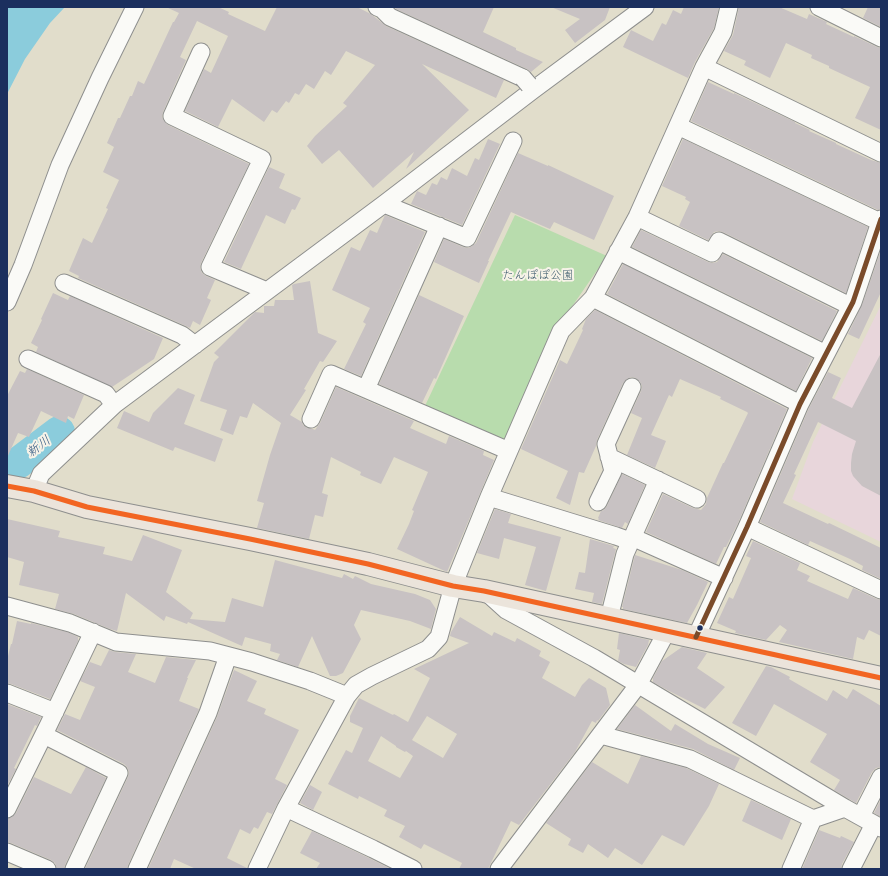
<!DOCTYPE html>
<meta charset="utf-8">
<style>
body{margin:0}
#map{position:relative;width:888px;height:876px;overflow:hidden;background:#e1ddcb;font-family:Itim,sans-serif}
canvas{display:block}
.frame{position:absolute;inset:0;border:8px solid #1b2f5e;pointer-events:none}
</style>
<div id="map">
<canvas width="888" height="876"></canvas>
<div class="frame"></div>
</div>
<script>
const c = document.querySelector('canvas').getContext('2d');
c.lineJoin = 'round';
function paint(path, color) { c.fillStyle = color; c.fill(path, 'evenodd'); }
function strokePath(path, color, width, dash) { c.strokeStyle = color; c.lineWidth = width; c.lineCap = dash ? 'butt' : 'round'; c.setLineDash(dash || []); c.stroke(path); }
function drawText(font, color, halo, rows, align = 'center') {
  c.font = font + ' Itim,"Klee One",sans-serif'; c.lineWidth = 4; c.setLineDash([]); c.textBaseline = 'middle'; c.strokeStyle = halo; c.fillStyle = color; for (const [text, x, y, turn = 0] of rows) {
    c.save(); c.translate(x, y); c.rotate((+turn || 0) * Math.PI / 180); c.textAlign = isNaN(turn) ? turn : align; if (halo) c.strokeText(text, 0, 0); c.fillText(text, 0, 0); c.restore();
  }
}
const built = new Path2D(`
 M881 305V542L792 499 813 442Z`);
const green = new Path2D(`
 M515 215 607 256 555 331 509 438 498 440 424 408Z`);
const water = new Path2D(`
 M8 7H65L50 23 25 59 7 94V10Z`);
const river = new Path2D(`
 M18 463 59 432`);
const building = new Path2D(`
 M166 7H218L229 12 228 14 265 31 277 7H357L369 13 376 18 386 26 504 80 496 98 422 64 469 110 406 169 414 152 373 188 339 150 322 164 307 146 315 136 347 106 343 103 375 65 346 51 331 75 325 71 314 89 306 84 299 95 295 93 289 103 286 101 277 113 272 110 264 122 232 99 218 127 185 111 204 69 211 73 228 36 197 21 180 57 186 60 163 112 162 117 164 121 168 125 249 164 201 263 200 268 202 273 206 276 215 280 207 298 211 300 200 325 193 321 190 328 186 326 78 278 79 276 69 271 83 238 92 243 108 209 106 208 119 180 103 172 114 147 107 143 118 118H120L130 96H132L138 81 144 84 173 22H174L179 13Z
 M394 7H494L483 32 516 48V50L543 62 531 72 527 69 396 9Z
 M551 7H610L605 20 575 43 565 30 580 19Z
 M684 7H719L714 28 695 62 688 78 623 47 631 30 653 41 662 23 666 25 673 10 681 14Z
 M739 7H779L807 19 809 14 827 22 826 24 854 37V36L877 47 881 48V130L855 118 870 87 829 68V66L811 58 812 55 786 43 770 78 744 65 746 61 724 51 733 35Z
 M868 7H881V27L863 18Z
 M708 82 734 94V93L795 122V123L810 130 809 131 836 143V144L871 160 881 163V209L878 210 691 121Z
 M488 139 500 144 462 225 411 204 417 191 426 195 432 183 437 185 441 177 447 180 452 168 467 176 475 158 479 160Z
 M683 139 868 227 846 293 723 232 719 231 714 232 708 240 679 226 690 202 685 199 686 197 662 186Z
 M518 153 548 166V165L614 196 594 240 554 222 550 229 511 212 488 261H489L479 283 434 262 444 239 463 247 468 248 472 246 476 243Z
 M269 167 285 174 279 188 301 198 295 210 292 209 285 224 266 215 241 269 224 262Z
 M385 215 425 232 361 376 344 369 366 324 363 322 370 308 332 290 351 247 360 251 370 230 377 233Z
 M641 230 708 262 712 263 717 262 723 254 837 311 822 341 632 247Z
 M881 250V292L859 339 848 334 862 305Z
 M623 264 812 358 796 391 607 294Z
 M310 281 318 333 337 341 323 362 320 361 304 389 306 390 290 415 302 422 303 425 307 428 313 429 315 430 320 423 336 387 414 421 410 428 446 444 449 436 484 451 483 455 494 460 447 572 397 549 409 524 414 511 412 510 428 472 394 457 381 484 360 475 361 472 331 457 322 493 328 495 323 517 315 515 309 539 257 528 264 503 257 501 270 455 281 423 253 403 247 418 240 416 233 435 220 430 227 410 200 401 214 362 219 357 214 353 255 312 264 313V306H274L275 300H294L292 285 294 284Z
 M53 293 68 300 70 296 163 338 154 359 112 387 36 352 38 347 31 343 42 320 41 319Z
 M419 295 464 316 436 379 434 378 422 403 379 384Z
 M595 310 787 409 738 523 726 547H724L716 564 646 532 663 494 693 508 701 510 706 504 707 498 723 463H724L748 413 747 412 720 399 721 397 680 379 672 397 669 395 651 435 666 441 655 468 627 455 642 418 631 413 641 391 642 386 640 382 636 378 631 377 627 379 623 383 597 440 596 446 584 473 579 472 570 505 556 498 568 471 521 449 560 360 567 364 583 330 582 329 586 319Z
 M881 353V496L862 486 853 476 851 471V463L852 454 856 441 818 422 794 474 796 475 783 503 828 524 829 523 881 548V579L862 570 863 566 850 559 810 541 808 545 760 522 809 408 828 372 841 378 832 398 852 408Z
 M27 369 84 395 74 419 68 416 66 423 41 411 29 437 18 433 7 458V396L20 371 25 373Z
 M178 388 195 395 184 424 223 439 215 462 175 447 173 451 117 428 124 411 149 422 153 413Z
 M622 474 645 485 628 524 625 522 622 528 598 520 599 519 598 518 601 511 604 510 607 506Z
 M495 509 511 514 508 523 561 537 546 591 525 585 536 547 504 538 499 559 477 553Z
 M7 519 60 531 58 537 105 547 103 554 132 561 143 535 182 550 166 592 193 613 190 619 225 622 232 598 263 607 275 560 342 578 344 574 353 579 355 576 371 584 415 594 430 600 436 609 431 629 410 621 361 610 354 625 361 639 343 673 336 676H330L312 636 298 667 277 660 280 654 270 651 271 644 245 637 242 646 188 622 187 624 166 616 164 621 126 593 117 631 110 629 74 614 55 609 59 594 19 585 24 562 7 557Z
 M590 539 614 546 613 548 616 549 602 604 592 602 594 593 575 589 579 572 585 573Z
 M753 541 800 563 797 570 810 576 807 581 848 599 853 588 877 599 881 600V636L869 630 864 640 857 637 853 659 779 642 787 630 780 625 766 640 735 633 736 631 717 623 729 597 733 599 751 558 746 556Z
 M635 555 682 570 708 582 697 605 687 623 623 609V607H622Z
 M460 617 492 636 494 632 515 642 517 638 541 651 539 656 550 662 542 678 575 697 582 685 589 678 606 688 610 705 598 721 597 720 596 723 592 721 575 752 519 825 511 821 488 869H459L462 863 424 844 421 849 399 837 405 826 384 816 387 810 359 796 358 799 328 784 346 750 352 753 363 728 350 722V716L359 698 393 715 394 714 408 722 430 678 414 669 469 643 450 636 451 631V632ZM427 716 457 734 443 758 412 740ZM381 736 396 746V747L405 752 406 751 413 756 400 778 368 761Z
 M17 621 31 624V623L67 632 78 637V641L50 699 11 684 7 683V660L11 644H12Z
 M619 633 649 640 648 645 636 667 624 664 618 661 620 650 617 649Z
 M682 647 707 653 697 668 725 687 705 709 669 691 653 682V678L662 661Z
 M109 650 115 652 136 654 128 672 155 683 166 657 196 660 187 678H188L179 701 199 709 128 865 127 869H85L128 777 129 772 127 767 124 764 57 730 65 714 80 720 95 687 80 681 90 662 101 666Z
 M766 666 771 667 790 677 789 679 827 701 833 690 847 699 853 689 881 706V767L876 768 872 772 856 803 834 790 840 780 810 762 827 734 774 704 756 736 732 723Z
 M234 670 257 681 247 701 266 709 264 714 299 730 275 779 287 785 272 814 267 812 258 829 254 827 250 834 240 829 227 858 247 868V869H196L174 859 170 869H148L217 717Z
 M7 704 41 717 37 726 35 725 14 768 16 769 7 786Z
 M635 705 671 731 675 724 708 744 740 758 734 770 693 749 617 729Z
 M641 756 686 768 719 784 709 806 684 846 662 835 642 865 615 848 608 858 588 844 583 853 568 845 571 839 546 823 592 762 628 784Z
 M86 767 106 778 65 865 64 869H57L55 863 51 860 11 843 7 842V819L12 817 16 813 34 777 71 794Z
 M310 785 322 792 313 810 300 803Z
 M881 799V817L874 813Z
 M751 800 791 819 782 840 742 821Z
 M819 830 840 838 841 836 854 842 842 864 841 869H802Z
 M312 831 369 858 391 869H316L320 863 300 853Z`);
const minor = new Path2D(`
 M377 7 382 9 390 17 523 78
 M819 7 881 38
 M201 52 172 116 262 159 210 267 267 291
 M704 67 881 153
 M678 126 880 222
 M384 204 467 238 513 141
 M637 217 712 253 719 241 850 306
 M618 251 826 354
 M64 283 182 335 195 345
 M593 298 800 404
 M7 302 23 265 60 165 100 78 135 7
 M28 359 106 394 114 405
 M366 389 439 226
 M311 419 331 374 509 451
 M609 457 697 499
 M34 491 41 474 114 405 384 204 533 90 645 7
 M489 497 616 536 630 541
 M598 502 613 471 606 444 632 387
 M747 527 881 590
 M632 537 724 578
 M485 591 506 610 594 658 845 808 881 828
 M7 606 70 623 116 642 210 651 252 662 310 681 347 696
 M609 618 625 554 658 480
 M696 637 747 527 800 404 853 302 881 219
 M7 693 55 712
 M44 735 119 773 74 869
 M601 735 690 759 813 819 845 808
 M286 808 373 849 413 869
 M7 809 49 724 93 632
 M861 816 881 777
 M7 852 47 869
 M137 869 208 713 228 656
 M257 869 286 808 347 696 356 685 372 676 428 649 439 637 453 586 489 497 561 331 593 298 637 217 704 67 723 32 729 7
 M499 869 638 685 667 631
 M791 869 813 819
 M851 869 874 824`);
const major = new Path2D(`
 M7 486 34 491 87 507 250 539 368 564 453 586 484 591 881 678`);
const minorBridge = new Path2D(`
 M523 78 529 85`);
const bus1 = new Path2D(`
 M7 486 34 491 87 507 250 539 368 564 453 586 484 591 881 678`);
const bus2 = new Path2D(`
 M696 637 747 527 800 404 853 302 881 219`);
const markers = [
 [700,628,3.5,"#1b2f5e"]
];
const parkNames = [
 ["たんぽぽ公園",538,276]
];
const waterNames = [
 ["新川",39,447,-37]
];
paint(built, '#e8d6db');
paint(green, '#b8dcad');
paint(water, '#8bccdc');
strokePath(river, '#8bccdc', 32);
paint(building, '#c8c2c3');
strokePath(minor, '#8e8f8e', 19);
strokePath(major, '#8e8f8e', 24);
strokePath(minor, '#fafaf7', 17);
strokePath(major, '#ebe4db', 22);
strokePath(minorBridge, '#8e8f8e', 19, []);
strokePath(minorBridge, '#fafaf7', 17);
strokePath(bus1, '#f26522', 5);
strokePath(bus2, '#7a4b2a', 5);
for (const [x, y, r, color] of markers) { const dot = new Path2D(); dot.arc(x, y, r, 0, 2 * Math.PI); c.fillStyle = color; c.fill(dot); strokePath(dot, '#f7f3e8', 1.5); }
drawText('12px', '#3a5a6c', '#f7f3e8', parkNames);
drawText('italic 13px', '#2e5480', '#f7f3e8', waterNames);
</script>
